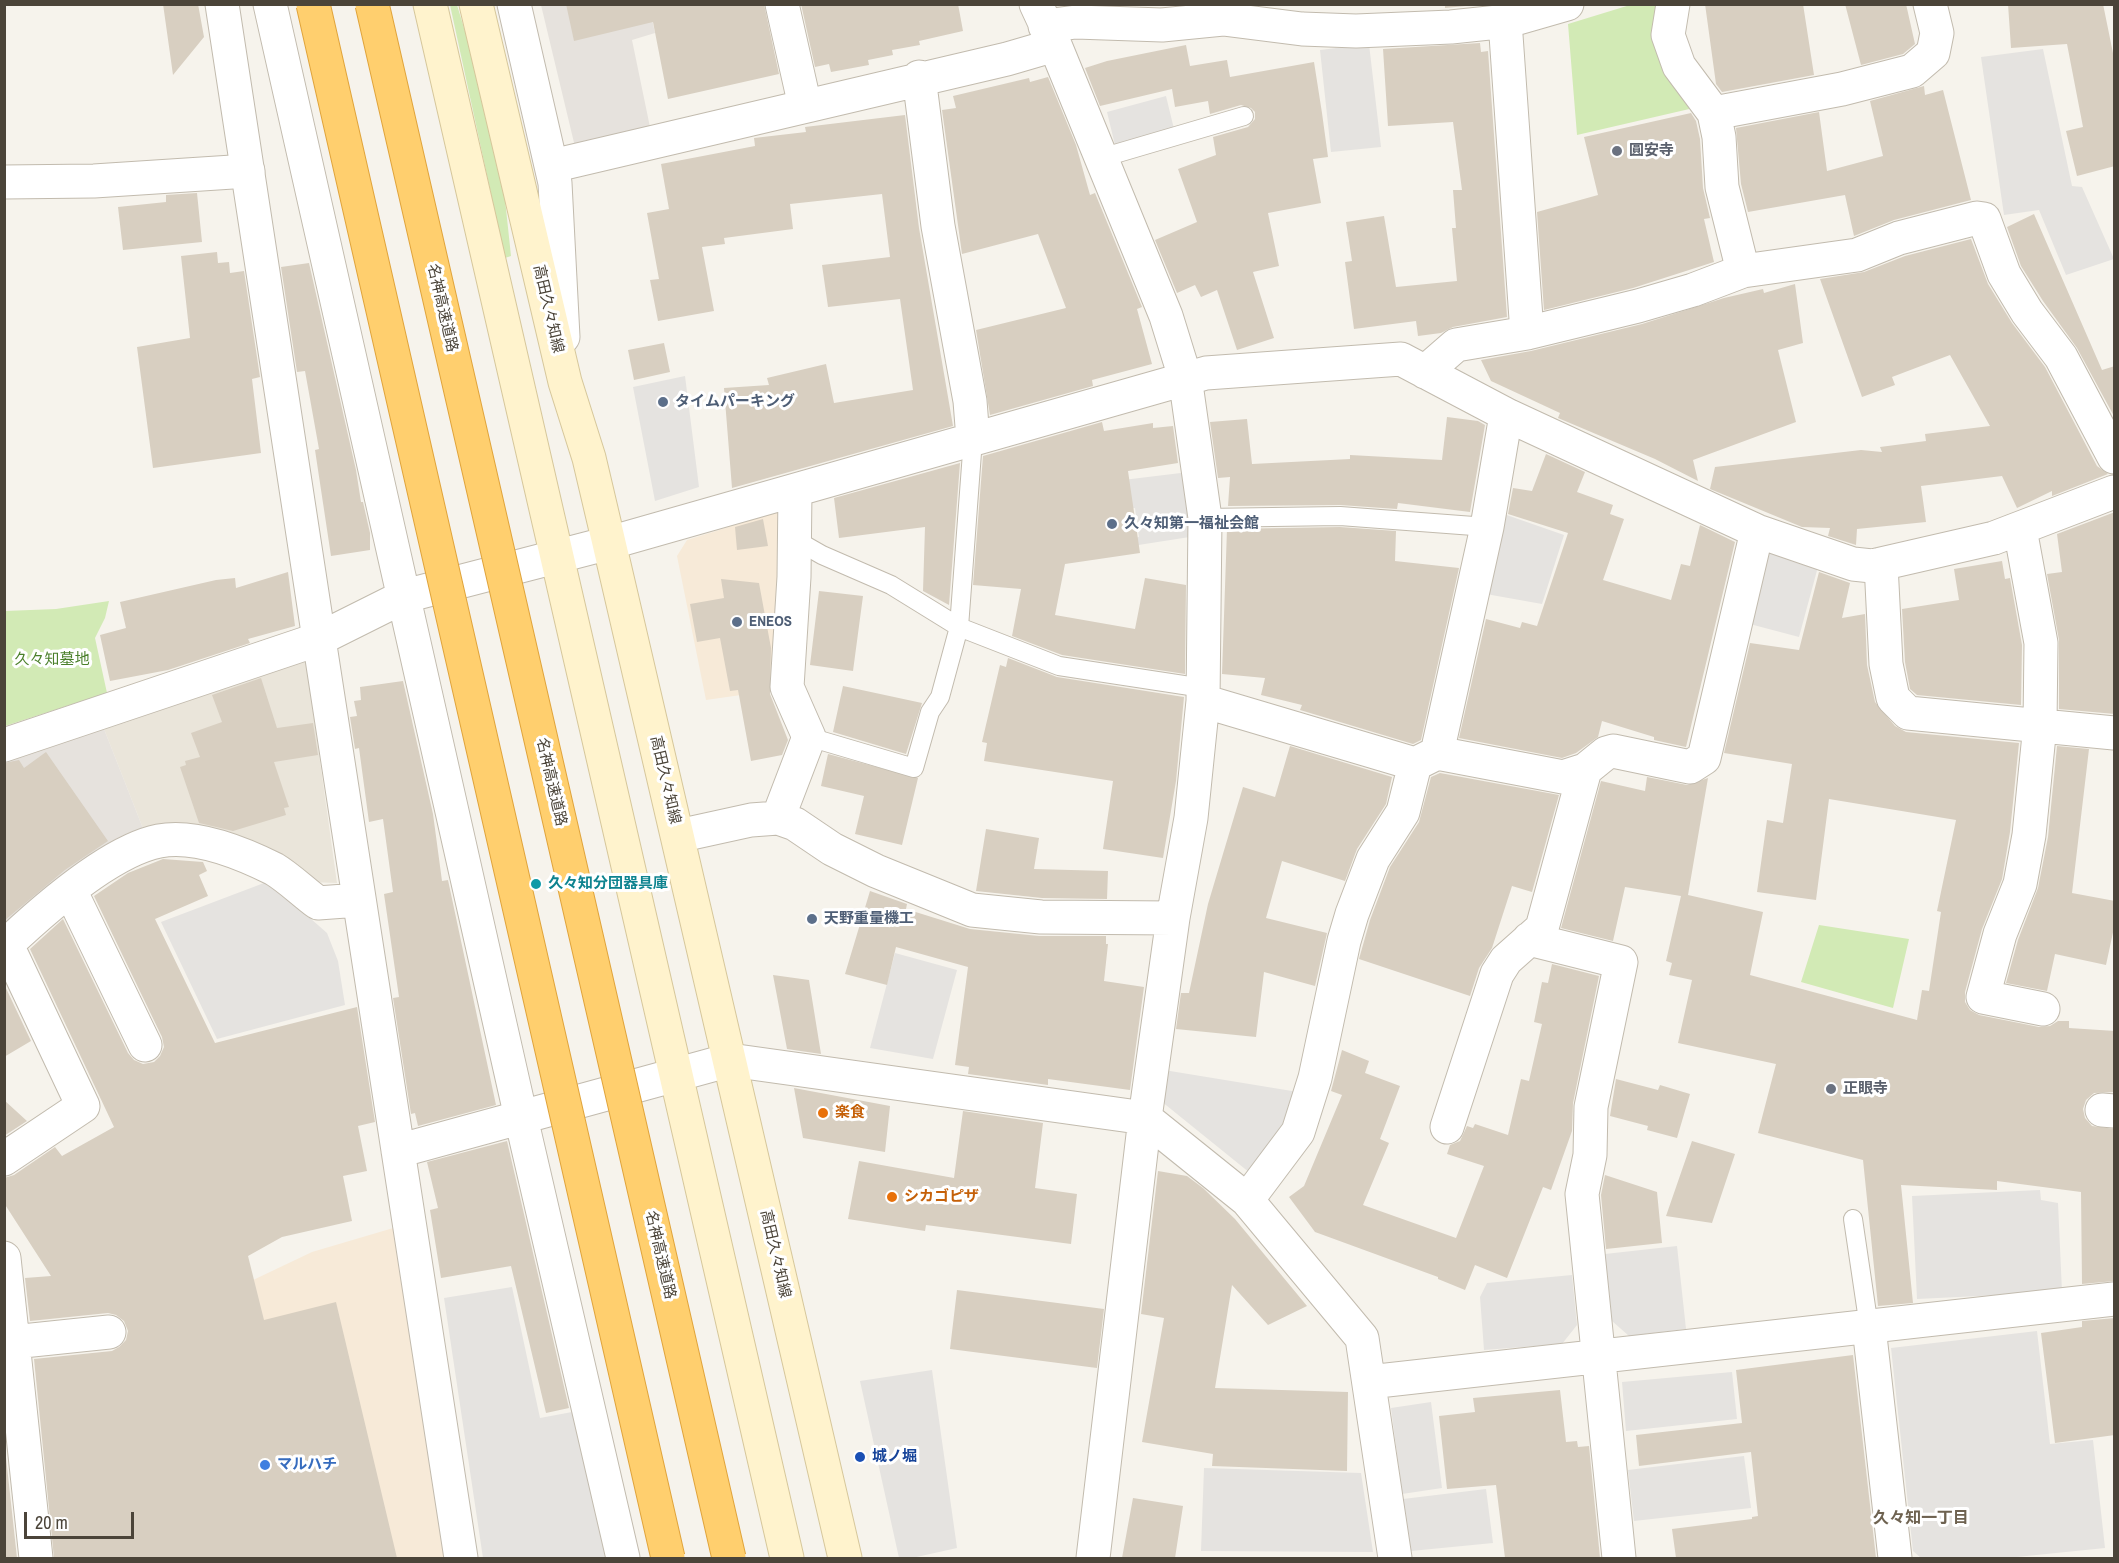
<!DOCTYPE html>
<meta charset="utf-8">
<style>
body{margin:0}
#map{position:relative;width:2119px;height:1563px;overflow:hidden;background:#f6f3ec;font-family:"Archivo Narrow",sans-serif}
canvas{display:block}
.frame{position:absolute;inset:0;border:6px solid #4b4439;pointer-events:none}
.scale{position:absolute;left:24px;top:1512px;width:110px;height:27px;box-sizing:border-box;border:3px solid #4b4439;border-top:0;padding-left:8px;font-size:18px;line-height:21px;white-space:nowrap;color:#4b4439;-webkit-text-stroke:4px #fff;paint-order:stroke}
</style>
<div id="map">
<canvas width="2119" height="1563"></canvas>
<div class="frame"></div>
<div class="scale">20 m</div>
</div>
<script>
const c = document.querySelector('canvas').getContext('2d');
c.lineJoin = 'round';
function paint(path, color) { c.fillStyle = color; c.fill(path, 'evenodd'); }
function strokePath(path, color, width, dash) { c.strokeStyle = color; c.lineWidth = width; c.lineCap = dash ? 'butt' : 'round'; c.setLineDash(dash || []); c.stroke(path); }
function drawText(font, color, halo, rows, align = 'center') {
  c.font = font + ' "Archivo Narrow","Noto Sans JP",sans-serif'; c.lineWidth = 6; c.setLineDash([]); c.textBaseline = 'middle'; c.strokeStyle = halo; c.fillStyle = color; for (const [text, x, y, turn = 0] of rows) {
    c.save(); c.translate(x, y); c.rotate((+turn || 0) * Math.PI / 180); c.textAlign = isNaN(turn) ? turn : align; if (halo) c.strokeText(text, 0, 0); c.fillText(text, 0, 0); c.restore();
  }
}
const residential = new Path2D(`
 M305 654 337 883 309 882 144 831 104 729Z`);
const commercial = new Path2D(`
 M777 512 788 519 783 689 706 700 677 556 687 540Z
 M400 1226 451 1558H177L139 1409 190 1310 312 1252Z`);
const industrial = new Path2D(`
 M541 5H649L655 33 632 40 651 132 576 151Z
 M104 729 144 831 5 932V759Z`);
const green = new Path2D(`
 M450 5H457L499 143 511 256 505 258Z
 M1630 5H1669L1698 107 1577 135 1568 24Z
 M109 601 105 618 95 638 107 693 5 726V611L56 609Z
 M1819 925 1909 939 1893 1008 1801 982Z`);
const parking = new Path2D(`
 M1369 44 1381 147 1331 152 1320 50Z
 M2043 49 2072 186 2082 187 2114 259 2066 275 2039 210 2004 215 1981 57Z
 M1166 96 1174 129 1115 145 1107 112Z
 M685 376 699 487 655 501 633 387Z
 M1189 472 1196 536 1132 546 1131 538 1139 537 1135 508 1127 509 1123 480Z
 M1498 512 1564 535 1542 604 1486 594Z
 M1766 549 1819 563 1799 637 1746 623Z
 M264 883 285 896 327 933 338 961 345 1005 217 1039 161 922Z
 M895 953 957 970 933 1059 870 1048Z
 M1164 1070 1298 1092 1294 1118 1255 1177 1156 1097Z
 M2040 1190 2041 1200 2058 1203 2062 1292 1917 1299 1912 1196Z
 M1677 1246 1686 1329 1629 1336 1612 1321 1605 1254Z
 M1572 1275 1577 1325 1562 1344 1484 1350 1480 1297 1487 1283Z
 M512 1287 540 1418 572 1412 606 1558H483L444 1298Z
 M2037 1331 2050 1444 2093 1440 2105 1548 2007 1558H1921L1913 1551 1891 1348Z
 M932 1370 957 1548 912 1558H899L860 1381Z
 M1732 1372 1737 1419 1626 1431 1622 1382Z
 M1431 1402 1442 1488 1402 1494 1391 1408Z
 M1744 1456 1751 1508 1634 1521 1628 1470Z
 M1204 1468 1361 1473 1373 1552 1201 1551Z
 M1486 1489 1493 1543 1411 1551 1403 1499Z`);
const building = new Path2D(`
 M163 4H198L204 37 173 75Z
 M566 4H764L779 74 668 99 653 22 574 41Z
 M801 4H958L963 31 919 41 920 45 892 50 893 55 868 60 869 65 831 72 829 64 815 67Z
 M1445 4H1476V5L1445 8Z
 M1705 4H1803L1814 75 1722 92 1716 84Z
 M1845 4H1906L1915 44 1903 54 1861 65Z
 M2008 4H2103L2115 63V166L2077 176 2066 131 2083 127 2067 44 2011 48Z
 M1480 43 1481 52 1488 51 1507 317 1453 327 1441 333 1418 336 1416 321 1354 329 1345 262 1352 261 1346 222 1384 216 1396 287 1457 281 1452 228H1456L1453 190H1462L1453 122 1388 126 1383 49Z
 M1186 45 1190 66 1227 60 1230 77 1314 62 1322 113 1328 157 1313 159 1321 203 1268 213 1279 266 1253 272 1274 338 1237 350 1217 290 1201 297 1195 285 1177 293 1155 240 1197 222 1178 169 1216 155 1213 137 1248 127 1255 119V112L1251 108 1241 105 1210 114 1208 101 1175 107 1172 89 1100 106 1085 68 1107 61Z
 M1048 77 1076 145 1090 195 1095 193 1142 307 1137 309 1152 364 1092 380 1093 386 990 415 976 330 1066 308 1038 234 962 254 942 110 956 108 953 96 1029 78 1030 82Z
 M1924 86 1925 95 1943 90 1971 200 1894 220 1854 236 1845 195 1748 212 1741 184 1736 128 1819 112 1827 171 1883 156 1870 101Z
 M1691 113 1696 121 1700 139 1703 188 1710 218 1704 219 1714 262 1633 288 1544 310 1537 212 1598 195 1584 137Z
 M905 115 919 228 953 426 732 488 724 388 769 385 767 378 826 364 834 403 913 390 900 299 828 307 822 265 890 257 882 194 790 204 793 229 724 238 725 244 702 247 714 311 658 321 650 280 659 279 647 213 669 209 661 164 755 146 754 138 806 132 805 127Z
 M197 193 202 242 123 250 118 207 166 202V195Z
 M2034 214 2102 370 2115 366V418L2077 348 2043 301 2021 266 2007 227Z
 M1971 239 1988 284 2012 323 2045 367 2097 466 2108 474 2052 496V491L2017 508 2002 476 1921 486 1926 522 1857 529 1856 545 1828 536 1830 528 1802 527 1710 489 1715 467 1861 450 1882 452 1880 447 1926 441 1925 434 1990 426 1950 355 1892 377 1895 385 1862 397 1820 279 1864 272 1905 256Z
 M217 252 218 263 229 262 230 273 244 271 260 377 252 379 261 453 153 468 137 347 190 338 181 256Z
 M309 263 356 470 361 502H363L370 533V550L331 556 315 450 319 449 305 371 297 372 281 267Z
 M1795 284 1803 343 1778 350 1796 422 1693 460 1698 481 1655 459 1558 418 1560 413 1491 381 1481 360 1531 351 1642 324 1724 298 1763 289 1764 293Z
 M664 343 670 372 634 380 628 350Z
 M1447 417 1478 421 1485 425 1470 512 1398 503 1397 509 1340 505 1228 506 1230 477 1218 478 1210 422 1247 419 1252 464 1350 459V455L1442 460Z
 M1102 422 1104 431 1153 423V428L1173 426 1178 463 1128 471 1140 553 1065 564 1055 615 1135 629 1145 578 1186 585 1185 674 1062 655 1012 636 1021 589 973 585 983 456Z
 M1546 454 1585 472 1577 492 1613 505 1610 514 1624 519 1603 580 1671 600 1681 564 1690 566 1700 525 1735 542 1686 747 1654 740V737L1602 721 1598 737 1576 753 1562 758 1459 738 1486 619 1520 628 1522 622 1537 626 1568 533 1508 514 1513 488 1532 491Z
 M960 463 949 605 923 591 925 527 839 538 834 498Z
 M2115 512V714L2059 709V640L2047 574 2062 572 2057 534Z
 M763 519 768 546 737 550 735 527Z
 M1340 527 1396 531 1395 561 1459 568 1421 740 1413 744 1300 710 1302 705 1261 695 1265 678 1222 674 1227 529Z
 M2002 561 2005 579 2010 578 2022 645 2021 705 1917 695 1910 689 1905 662 1902 609 1959 600 1954 569Z
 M288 572 295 626 248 639 250 643 168 670 110 681 100 635 126 628 120 602 216 580 235 578 236 588Z
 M1819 572 1850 583 1842 618 1865 614 1867 665 1875 702 1895 726 1906 732 2019 743 2010 832 2002 879 1982 929 1965 992V1002L1970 1010 1979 1015 2039 1027 2050 1026 2058 1021H2069V1028L2115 1031V1092L2094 1093 2086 1100 2083 1109 2085 1118 2092 1126 2115 1129V1281L2082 1284 2081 1192 1997 1181V1190L1901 1185 1913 1303 1878 1306 1863 1160 1758 1133 1776 1064 1678 1043 1692 980 1669 975 1672 963 1666 961 1681 896 1625 887 1613 941 1561 928 1601 781 1645 791 1647 777 1687 785 1708 778 1688 895 1763 912 1750 975 1917 1020 1922 990 1929 991 1941 912 1937 911 1956 820 1829 799 1816 900 1757 892 1767 820 1783 823 1792 764 1724 753 1750 643 1799 650Z
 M721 579 759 583 771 648 770 694 788 740 782 755 751 761 738 690 730 691 720 638 697 642 690 604 724 598Z
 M819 591 863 596 853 671 810 665Z
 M1008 658 1057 677 1184 697 1176 781 1163 858 1103 849 1113 781 984 761 987 743 982 742 1000 665 1006 667Z
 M261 678 277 728 313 723 318 755 274 762 289 807 284 808 286 815 233 831 199 823 180 767 186 765 185 761 200 757 191 733 222 722 212 695Z
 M403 681 433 814 442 881 448 880 496 1105 418 1126 415 1113 411 1114 393 998 399 997 384 894 393 892 383 819 369 822 359 748 355 749 350 717 357 716 354 701 361 700 360 687Z
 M843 686 922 703 906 754 833 732Z
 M1290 746 1392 777 1386 804 1357 849 1345 881 1282 861 1266 918 1327 933 1315 986 1264 972 1256 1037 1176 1029 1181 993H1189L1208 904 1243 787 1275 797Z
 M2057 746 2089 749 2072 893 2115 901V923L2106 965 2055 954 2047 991 2006 983 2018 940 2038 888 2048 837Z
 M46 752 108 841 65 870 4 921V763L19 760 24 768Z
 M828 754 918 778 902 845 855 834 864 796 821 786Z
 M1440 773 1559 795 1532 892 1512 886 1492 948 1479 968 1470 996 1359 959 1370 920 1390 867 1419 822 1431 777Z
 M986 829 1039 838 1034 869 1108 871 1107 899 1042 898 976 891Z
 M163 859 203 862 207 871 199 875 208 896 155 919 215 1043 357 1007 375 1122 358 1126 367 1171 343 1176 352 1221 282 1237 248 1256 264 1320 336 1302 397 1558H54L34 1359 112 1351 119 1347 126 1340 128 1331 124 1321 116 1315 108 1313 30 1321 25 1278 51 1276 4 1203V1178L14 1175 55 1147 62 1156 114 1127 30 949 63 919 128 1053 134 1060 143 1064 154 1062 160 1056 164 1047 162 1037 94 896 128 873Z
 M870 891 907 904 906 909 970 929 1039 936H1106V944H1108L1104 981 1144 987 1130 1090 1048 1079V1085L968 1074 969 1067 955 1065 968 967 896 947 887 985 845 974Z
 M1552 964 1599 976 1573 1103 1572 1131 1551 1190 1543 1187 1507 1278 1475 1265 1465 1290 1438 1279V1277L1315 1232 1289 1197 1304 1186 1342 1095 1331 1091 1342 1050 1369 1061 1365 1073 1400 1086 1380 1139 1389 1143 1363 1205 1456 1238 1484 1166 1447 1154 1450 1145 1460 1141 1467 1126 1473 1128 1475 1124 1508 1135 1521 1079 1529 1081 1542 1024 1534 1022 1542 982 1548 983Z
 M773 975 809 980 821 1054 787 1049Z
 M4 984 31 1041 4 1057Z
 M1616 1079 1658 1090 1660 1085 1690 1094 1677 1138 1647 1130 1648 1126 1610 1116Z
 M794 1088 890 1106 885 1152 803 1138Z
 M4 1100 27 1121 4 1136Z
 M963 1111 1043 1123 1035 1188 1077 1194 1071 1244 926 1225 925 1231 848 1219 859 1161 954 1178Z
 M507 1141 569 1408 546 1413 511 1266 441 1278 430 1210 438 1208 427 1162Z
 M1692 1141 1735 1154 1712 1223 1666 1216Z
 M1158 1171 1187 1176 1203 1188 1235 1219 1307 1306 1268 1325 1232 1285 1215 1388 1348 1392 1347 1471 1212 1466 1213 1454 1142 1442 1164 1318 1141 1314Z
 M1605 1175 1657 1192 1662 1243 1606 1249 1601 1195Z
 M957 1290 1104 1309 1097 1368 950 1349Z
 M2115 1318V1435L2055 1443 2041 1333 2082 1327V1321Z
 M1853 1355 1876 1558H1676L1672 1529 1752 1519V1517L1758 1516 1751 1452 1639 1466 1636 1435 1742 1423 1736 1370Z
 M1560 1390 1566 1442 1577 1441 1578 1447 1589 1446 1600 1558H1505L1496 1485 1447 1489 1439 1416 1475 1412 1473 1398Z
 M4 1439 17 1558H4Z
 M1133 1498 1183 1506 1175 1558H1122Z`);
const service = new Path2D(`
 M1101 158 1244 116
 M1205 518 1340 516 1487 527
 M794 539 822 555 891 585 959 627 1059 666 1203 688
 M809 737 914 768 930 712 940 697 959 627 973 439
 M1853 1219 1869 1327`);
const minor = new Path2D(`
 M270 4C388 522 501 1041 623 1558
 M514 4 555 183 563 337
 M782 4 805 106
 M1036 4 1055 45 1166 316 1179 358 1185 377 1205 518 1203 701 1191 818 1173 918 1145 1118 1093 1558
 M1673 4 1668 35 1679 66 1714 113 1719 137 1722 187 1743 271
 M1505 21 1527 333
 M1045 26 1076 22 1162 25 1223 19 1302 29 1356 31 1451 27 1508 21 1567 4
 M919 77 938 226 970 401 973 439
 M1714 113 1842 89 1912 71 1933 53 1937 33 1930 4
 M552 166 1007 59 1055 45
 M4 182 94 181 248 171
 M1425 372 1456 345 1527 333 1638 306 1693 290 1743 271 1857 255 1899 238 1977 218 1984 219 2004 274 2027 312 2061 357 2114 457
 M2020 529 2041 643 2040 725 2029 835 2020 884 2000 934 1983 997 2043 1009
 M1881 564 1886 664 1893 698 1908 713 2114 733
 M319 639 461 1558
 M1203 701 1415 764 1437 753 1563 777 1585 770 1606 753 1613 751 1690 767 1704 758 1757 531
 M4 745 319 639 405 596 609 543 1206 373 1401 359 1509 416 1757 531 1853 564 1872 566 1994 538 2114 492
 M1437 753 1487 527 1506 415
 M778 818 809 737 787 687 794 577 795 491
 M678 836 751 820 778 818 795 824 832 849 876 871 972 910 1041 917 1173 918
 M70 890 145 1045
 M1529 939 1621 962 1591 1107 1590 1155 1582 1194 1619 1558
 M4 947C41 912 109 851 159 841 195 834 242 853 274 869 289 878 303 892 318 903L359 900
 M2102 1110 2114 1111
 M1447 1127 1497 974 1506 960 1542 928 1585 770
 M398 1151 730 1060 1145 1118 1247 1200 1362 1338 1395 1558
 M4 1159 83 1106 7 945
 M1247 1200 1298 1132 1315 1078 1344 941 1352 914 1373 859 1403 812 1415 764
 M4 1258 36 1558
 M1869 1327 1895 1558
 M13 1342 109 1332
 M1369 1382 2114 1299`);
const tertiary = new Path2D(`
 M222 4 319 639`);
const secondary = new Path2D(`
 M430 4 787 1558
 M476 4 565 382 589 458 609 543 845 1558`);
const motorwayBridge = new Path2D(`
 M313 4 668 1558
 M372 4 729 1558`);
const markers = [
 [1617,151,6,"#6b7280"],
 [663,402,6,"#5c6f8a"],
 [1112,524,6,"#5c6f8a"],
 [737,622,6,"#5c6f8a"],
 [536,884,6,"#0f9aa8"],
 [812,919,6,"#5c6f8a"],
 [1831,1089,6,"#6b7280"],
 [823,1113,6,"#e8710a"],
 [892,1197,6,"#e8710a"],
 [860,1457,6,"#1a4fb4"],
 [265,1465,6,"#3f7fe0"]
];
const worshipNames = [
 ["圓安寺",1629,151],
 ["正眼寺",1843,1089]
];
const streetNames = [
 ["名神高速道路",442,308,77],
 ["高田久々知線",548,309,77],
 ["高田久々知線",665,780,77],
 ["名神高速道路",551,782,77],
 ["高田久々知線",775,1254,77],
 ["名神高速道路",660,1255,77]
];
const serviceNames = [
 ["タイムパーキング",675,402],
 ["久々知第一福祉会館",1124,524],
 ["ENEOS",749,622],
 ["天野重量機工",824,919]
];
const parkNames = [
 ["久々知墓地",52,660]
];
const cultureNames = [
 ["久々知分団器具庫",548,884]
];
const foodNames = [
 ["楽食",835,1113],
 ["シカゴピザ",904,1197]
];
const transitNames = [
 ["城ノ堀",872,1457]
];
const shopNames = [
 ["マルハチ",277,1465]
];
const neighbourhoodNames = [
 ["久々知一丁目",1921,1519]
];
paint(residential, '#eae5da');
paint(commercial, '#f7ead8');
paint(industrial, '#e6e2dd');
paint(green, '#d2eab5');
paint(parking, '#e5e3e0');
paint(building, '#d8cfc1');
strokePath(service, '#c2bbae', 20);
strokePath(minor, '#c2bbae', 35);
strokePath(tertiary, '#c2bbae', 35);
strokePath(secondary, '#d6c79b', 35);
strokePath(service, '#fff', 18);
strokePath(minor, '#fff', 33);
strokePath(tertiary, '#fff', 33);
strokePath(secondary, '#fff3cd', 33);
strokePath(motorwayBridge, '#e0a43c', 35, []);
strokePath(motorwayBridge, '#ffcf6e', 33);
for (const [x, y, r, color] of markers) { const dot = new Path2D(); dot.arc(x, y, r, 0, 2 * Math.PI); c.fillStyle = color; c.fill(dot); strokePath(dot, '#fff', 2); }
drawText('bold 15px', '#5b616d', '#fff', worshipNames, 'left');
drawText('15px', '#4b4439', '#fff', streetNames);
drawText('bold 15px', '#4e5e75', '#fff', serviceNames, 'left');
drawText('15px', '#4a7f2a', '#fff', parkNames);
drawText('bold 15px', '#0d838f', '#fff', cultureNames, 'left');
drawText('bold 15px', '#c56008', '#fff', foodNames, 'left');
drawText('bold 15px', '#164399', '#fff', transitNames, 'left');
drawText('bold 15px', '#366cbe', '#fff', shopNames, 'left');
drawText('bold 16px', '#6e6250', '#fff', neighbourhoodNames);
</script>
